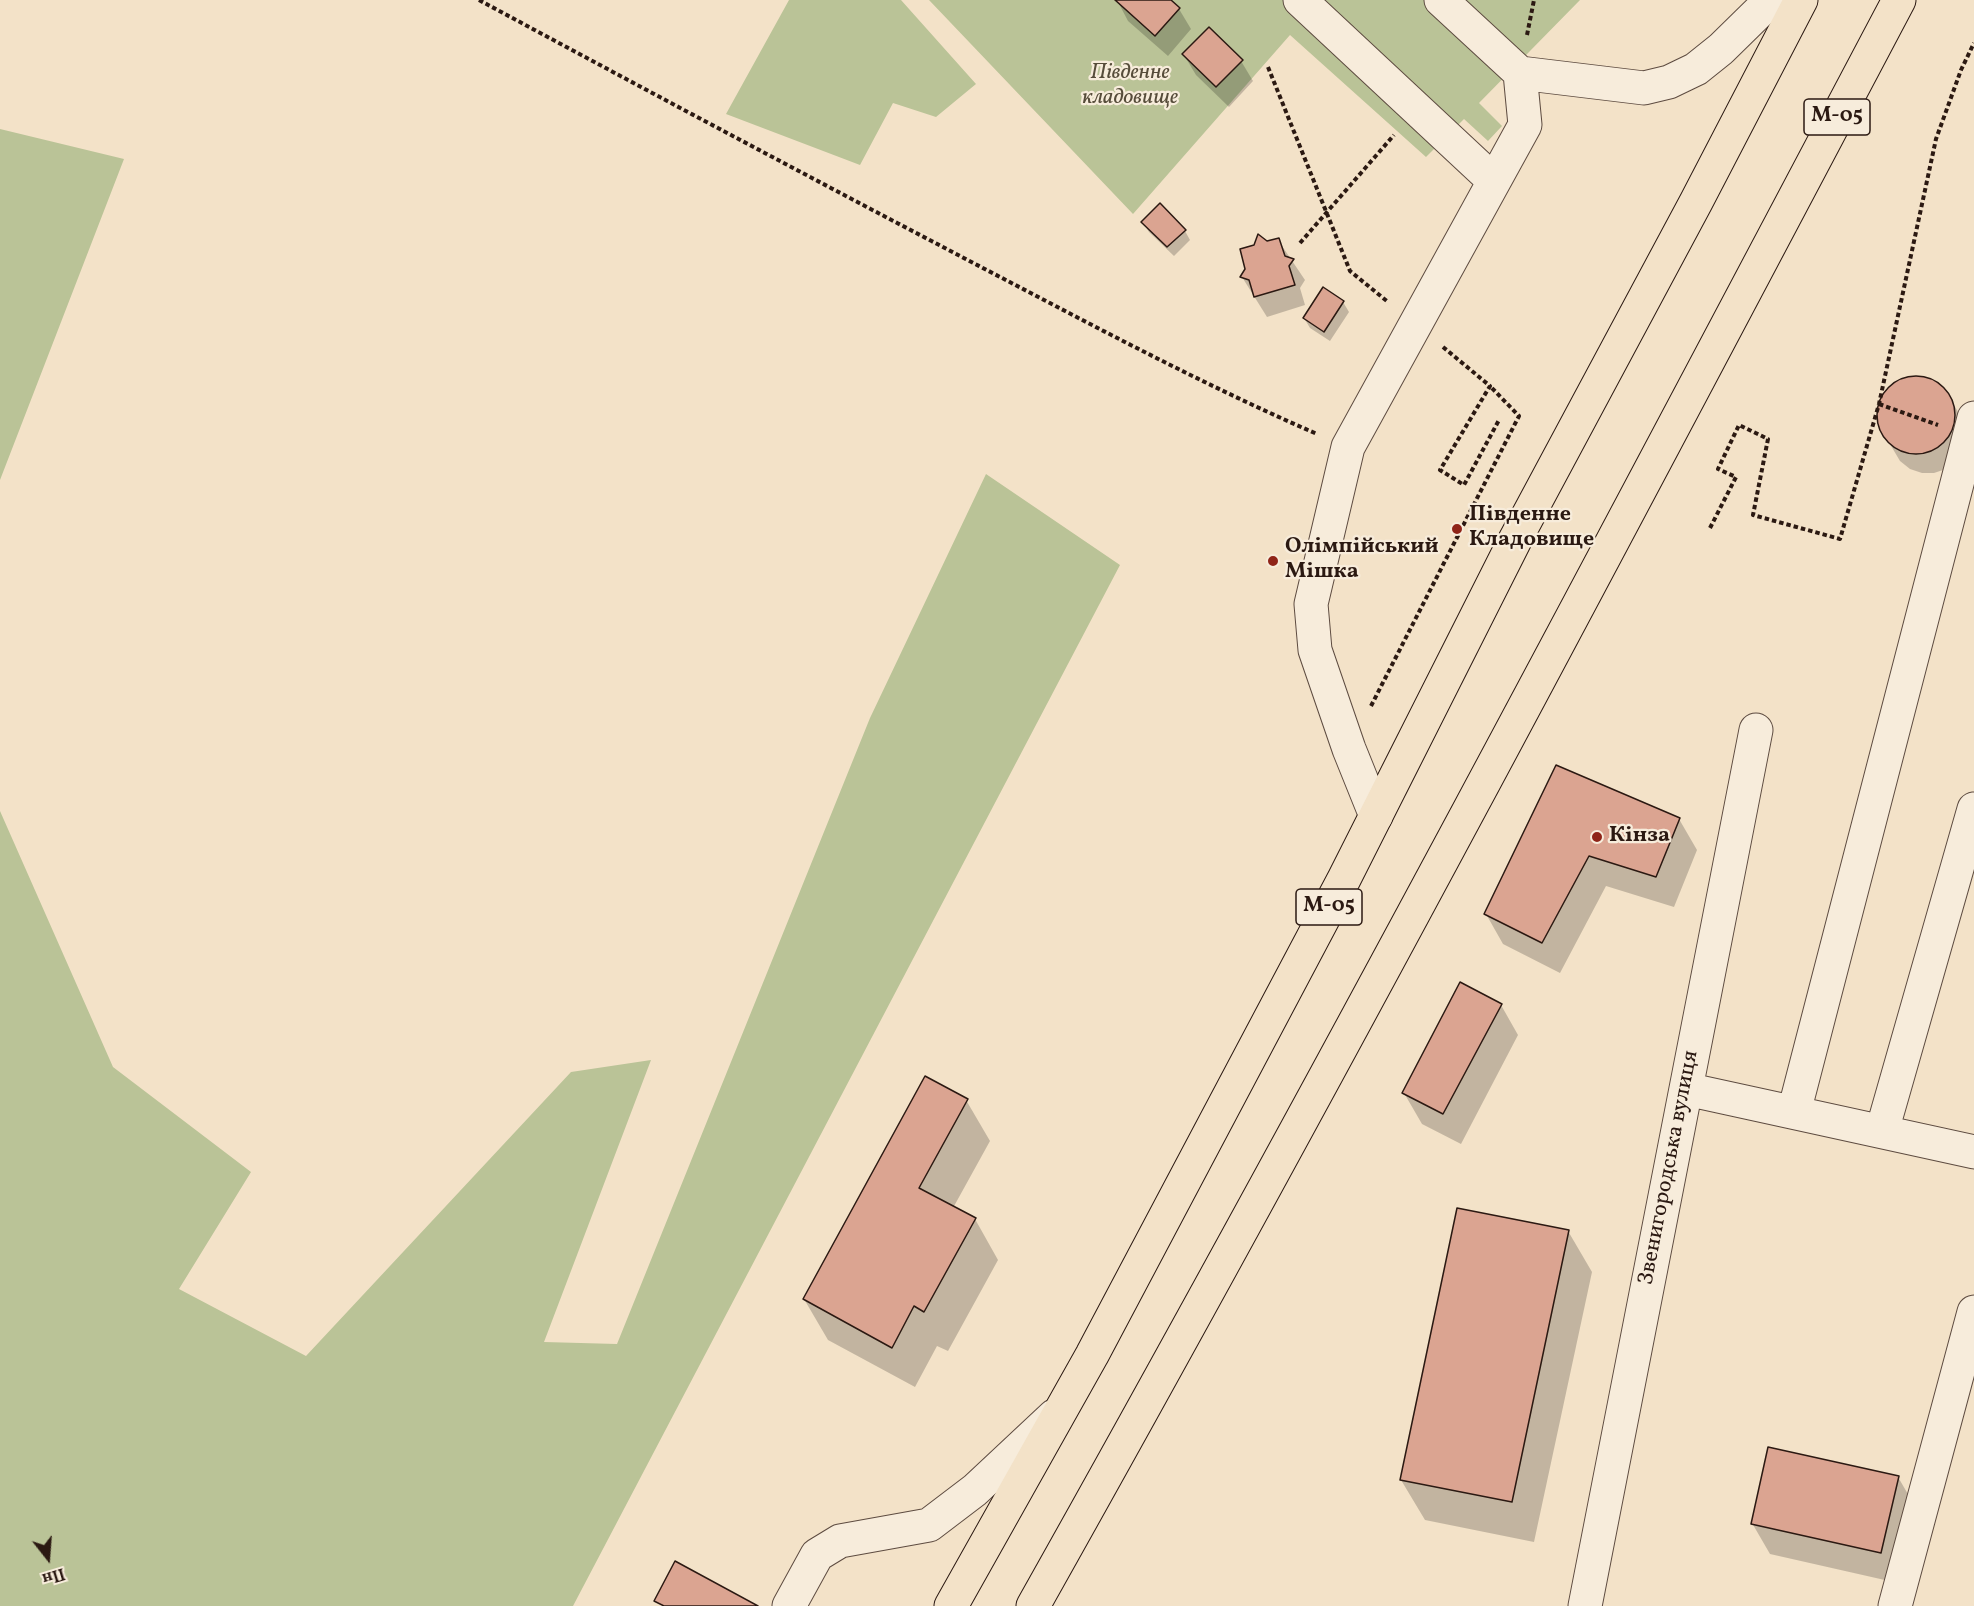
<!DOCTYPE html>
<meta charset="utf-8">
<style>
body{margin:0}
#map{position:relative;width:1974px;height:1606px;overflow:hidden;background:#f3e2c8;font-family:Vollkorn,serif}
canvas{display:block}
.north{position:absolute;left:18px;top:1528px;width:60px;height:60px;-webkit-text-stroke:4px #f7ecdb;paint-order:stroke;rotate:163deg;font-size:16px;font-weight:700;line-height:24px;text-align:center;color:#2b1912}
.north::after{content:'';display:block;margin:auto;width:21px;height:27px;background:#2b1912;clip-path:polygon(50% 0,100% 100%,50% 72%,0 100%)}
</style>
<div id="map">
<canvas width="1974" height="1606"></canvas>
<div class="north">Пн</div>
</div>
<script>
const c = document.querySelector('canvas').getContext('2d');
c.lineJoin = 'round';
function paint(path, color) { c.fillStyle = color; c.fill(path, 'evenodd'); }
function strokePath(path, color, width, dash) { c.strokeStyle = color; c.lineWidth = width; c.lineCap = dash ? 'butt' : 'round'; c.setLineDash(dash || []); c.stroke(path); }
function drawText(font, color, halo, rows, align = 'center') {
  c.font = font + ' Vollkorn,serif'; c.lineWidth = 4.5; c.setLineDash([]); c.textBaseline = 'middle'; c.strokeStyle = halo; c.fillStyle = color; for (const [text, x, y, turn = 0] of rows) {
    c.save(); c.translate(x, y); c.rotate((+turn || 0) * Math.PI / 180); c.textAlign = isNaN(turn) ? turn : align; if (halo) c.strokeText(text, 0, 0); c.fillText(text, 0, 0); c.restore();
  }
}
const green = new Path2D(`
 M789 0H901L976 84 936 117 893 103 860 165 726 114Z
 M929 0H1580L1479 103 1502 126 1488 141 1464 119 1426 157 1290 35 1133 214Z
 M0 129 124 159 0 480Z
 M986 474 1120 565 573 1606H0V811L113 1067 251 1172 179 1289 306 1356 571 1072 651 1060 544 1342 617 1344 870 718Z`);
const shadow = new Path2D(`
 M1117 0H1169L1179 9 1191 29 1168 56 1128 21Z
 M1184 55 1241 61 1253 81 1229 107 1196 75Z
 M1143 222 1185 231 1190 240 1174 256 1149 232Z
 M1278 240 1305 280 1300 288 1305 305 1267 317 1242 277 1266 243Z
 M1343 302 1349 312 1330 341 1310 328 1304 318Z
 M1916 377 1928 379 1939 385 1947 394 1960 415 1946 469 1934 473H1922L1910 469 1900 461 1881 429 1879 418 1880 405 1884 394 1893 385 1903 379Z
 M1557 767 1679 819 1697 850 1674 907 1606 886 1560 973 1503 944 1486 914Z
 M1501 1005 1518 1035 1461 1144 1422 1124 1404 1093Z
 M966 1100 990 1141 953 1208 975 1219 998 1260 948 1351 937 1346 915 1387 828 1340 804 1299Z
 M1568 1231 1592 1272 1534 1542 1425 1520 1401 1480Z
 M1898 1477 1916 1508 1898 1583 1770 1554 1752 1523Z`);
const building = new Path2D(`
 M1115 0H1171L1180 8 1155 36Z
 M1209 27 1243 60 1216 87 1182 54Z
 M1160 203 1186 230 1167 247 1141 222Z
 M1258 234 1267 241 1279 238 1285 256 1294 259 1289 266 1295 285 1254 297 1249 280 1240 277 1245 269 1240 249 1254 245Z
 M1323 287 1344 301 1324 332 1303 318Z
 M1877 415a39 39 0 1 1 78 0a39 39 0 1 1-78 0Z
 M1556 765 1680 818 1656 877 1589 856 1542 943 1484 914Z
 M1460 982 1502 1004 1443 1114 1402 1093Z
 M925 1076 968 1099 919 1188 976 1218 924 1312 914 1306 892 1348 803 1299Z
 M1457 1208 1569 1230 1512 1502 1400 1480Z
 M1768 1447 1899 1476 1881 1553 1751 1524Z
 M675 1561 758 1606H664L654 1601Z`);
const path = new Path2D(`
 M479 0C646 90 813 179 981 267 1092 325 1202 384 1317 434
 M1527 35 1534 0
 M1268 67 1350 271 1388 302
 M1300 243 1394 135
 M1443 347 1490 386 1440 470 1464 485 1499 420
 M1879 404 1938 425
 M1710 528 1736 477 1718 469 1739 425 1768 439 1753 515 1840 539 1879 404 1936 139 1961 70 1974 43
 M1371 706 1519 416 1490 386`);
const minor = new Path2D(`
 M1300 0 1494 181
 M1520 73 1644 88 1669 82 1696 69 1721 49 1771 0
 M1376 816 1349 749 1315 650 1311 604 1348 447 1525 125 1520 73 1441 0
 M1686 1089 1974 1152
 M1794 1112 1974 418
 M1882 1131 1974 809
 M789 1606 817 1555 840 1541 929 1525 975 1490 1054 1416
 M1585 1606 1756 730
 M1895 1606 1974 1312`);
const highway = new Path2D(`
 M951 1606 1092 1355 1344 879 1516 538 1696 202 1801 0
 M1033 1606C1331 1076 1615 538 1899 0`);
const markers = [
 [1457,529,6,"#8f2418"],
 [1273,561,6,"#8f2418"],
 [1597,837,6,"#8f2418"]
];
const shields = [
 [1837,117,66],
 [1329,907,66]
];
const shieldNames = [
 ["М-05",1837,117],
 ["М-05",1329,907]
];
const parkNames = [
 ["Південне",1130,74],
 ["кладовище",1130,99]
];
const poiNames = [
 ["Південне",1469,516],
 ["Кладовище",1469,541],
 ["Олімпійський",1285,548],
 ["Мішка",1285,573],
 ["Кінза",1609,837]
];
const streetNames = [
 ["Звенигородська вулиця",1670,1168,-79]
];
paint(green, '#bac397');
paint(shadow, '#0003');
paint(building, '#dba491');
strokePath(building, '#2b1912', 1.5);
strokePath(minor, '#5d4b40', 35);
strokePath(highway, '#2b1912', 35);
strokePath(path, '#2b1912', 4, [4.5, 3]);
strokePath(minor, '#f7ecdb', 33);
strokePath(highway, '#f3e2c8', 33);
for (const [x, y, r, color] of markers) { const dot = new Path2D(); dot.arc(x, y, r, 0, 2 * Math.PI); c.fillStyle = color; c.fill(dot); strokePath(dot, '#f7ecdb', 2); }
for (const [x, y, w] of shields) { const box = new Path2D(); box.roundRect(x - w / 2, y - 18, w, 36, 4.5); c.fillStyle = '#f7ecdb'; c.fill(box); strokePath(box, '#2b1912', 1.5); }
drawText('bold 21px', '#2b1912', null, shieldNames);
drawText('italic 22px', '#564c3a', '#f7ecdb', parkNames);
drawText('bold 22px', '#2b1912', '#f7ecdb', poiNames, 'left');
drawText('22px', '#2b1912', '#f7ecdb', streetNames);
</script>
